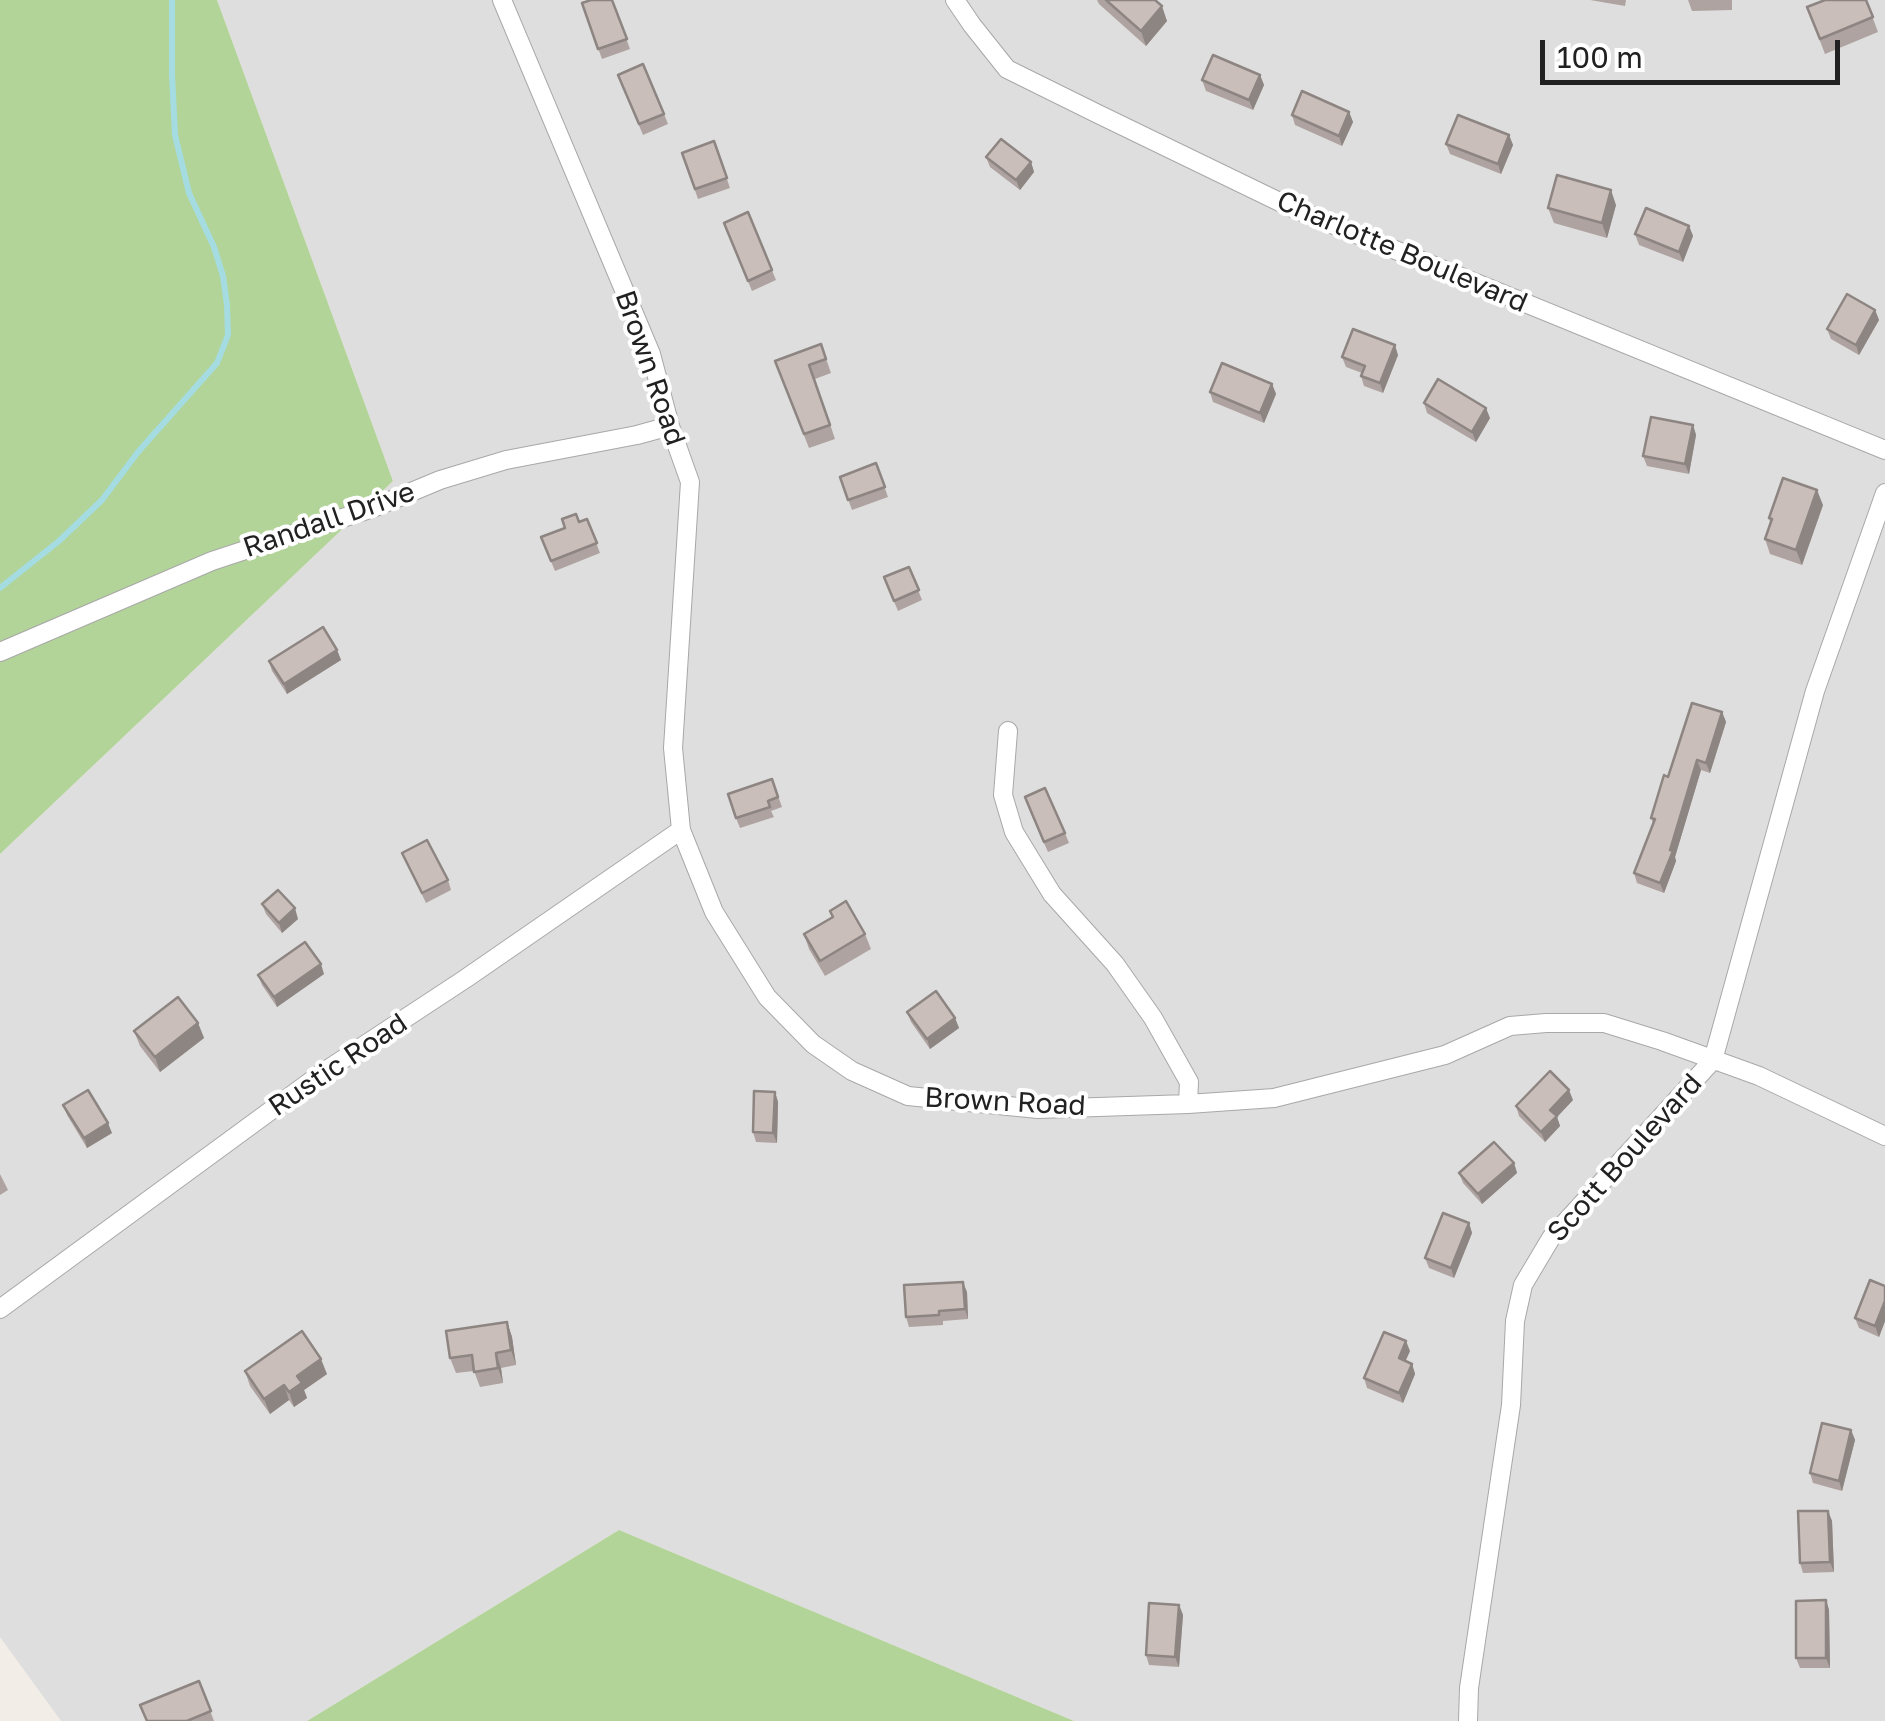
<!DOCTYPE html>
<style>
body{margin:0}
#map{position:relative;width:1885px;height:1721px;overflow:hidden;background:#f2ede7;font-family:"Golos Text",sans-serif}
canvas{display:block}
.scale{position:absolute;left:1540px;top:40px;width:300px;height:45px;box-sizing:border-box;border:5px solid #212121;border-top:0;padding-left:12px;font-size:30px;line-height:35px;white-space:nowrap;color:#212121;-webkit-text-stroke:8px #fff;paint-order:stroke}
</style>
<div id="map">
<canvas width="1885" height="1721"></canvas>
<div class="scale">100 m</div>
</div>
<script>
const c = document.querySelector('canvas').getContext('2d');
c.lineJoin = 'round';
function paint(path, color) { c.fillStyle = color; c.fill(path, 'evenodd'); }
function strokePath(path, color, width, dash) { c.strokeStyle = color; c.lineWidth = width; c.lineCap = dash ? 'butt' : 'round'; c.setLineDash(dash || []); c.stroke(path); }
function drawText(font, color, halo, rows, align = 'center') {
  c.font = font + ' "Golos Text",sans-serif'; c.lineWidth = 8; c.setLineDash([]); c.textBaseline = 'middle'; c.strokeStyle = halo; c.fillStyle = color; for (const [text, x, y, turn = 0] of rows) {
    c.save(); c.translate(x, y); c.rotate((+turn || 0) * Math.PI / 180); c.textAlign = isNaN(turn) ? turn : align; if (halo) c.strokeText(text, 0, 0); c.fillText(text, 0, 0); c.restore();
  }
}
const residential = new Path2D(`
 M217 0H1885V1721H1074L619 1530 307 1721H61L0 1637V854L393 481Z`);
const forest = new Path2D(`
 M0 0H217L393 481 0 854Z
 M619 1530 1074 1721H307Z`);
const stream = new Path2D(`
 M0 588 59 541 102 500 138 452 217 363 228 335 227 305 223 276 214 247 189 193 175 135 172 75V0`);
const street = new Path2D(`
 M502 0 651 354 670 426 690 482 673 748 681 830 714 912 767 997 813 1044 852 1071 908 1096 1038 1109 1188 1104 1274 1098 1445 1055 1510 1026 1546 1023H1604L1662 1041 1759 1076 1885 1136
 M955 0 972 25 1007 69 1098 114 1290 207 1885 450
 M0 652 212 561 373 508 440 480 506 460 637 435 670 426
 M1008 731 1003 795 1014 832 1052 894 1115 964 1153 1018 1189 1082 1188 1104
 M0 1309 322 1073 465 979 681 830
 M1468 1721 1469 1688 1511 1405 1515 1321 1523 1285 1551 1238 1713 1060 1815 691 1885 493`);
const wall = new Path2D(`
 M612 0 630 49 602 59 582 3Z
 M1097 0H1155L1167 21 1146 46 1099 4Z
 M1590 0H1626L1625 6Z
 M1688 0H1732V10L1692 11Z
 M1866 0 1878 32 1825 54 1807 7Z
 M618 75 664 114 668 124 643 135Z
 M1260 75 1264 85 1253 110 1206 91 1202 80Z
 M1349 112 1353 122 1342 146 1295 125 1292 115Z
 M1509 135 1513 145 1501 174 1450 154 1446 144Z
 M714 141 730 188 698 199 682 153Z
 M986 157 1031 162 1034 172 1020 190 990 167Z
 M1616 205 1607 238 1554 223 1548 208Z
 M748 212 776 280 752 291 724 223Z
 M1689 226 1693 236 1683 262 1639 245 1635 234Z
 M1875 310 1879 320 1859 355 1831 339 1827 329Z
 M821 344 831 373 815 379 835 439 809 448 775 361Z
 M1398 355 1383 393 1364 386 1361 376 1362 373 1346 367 1342 357Z
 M1272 384 1276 394 1264 423 1213 402 1210 392Z
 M1424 403 1490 418 1476 442 1427 413Z
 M1693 425 1696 435 1689 474 1647 466 1643 456Z
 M876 463 888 497 852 510 840 477Z
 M1823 505 1802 565 1770 554 1765 539 1770 522 1769 518Z
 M587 519 600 553 555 571 541 537Z
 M909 567 922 600 898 611 884 577Z
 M337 650 341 660 287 694 272 671 269 661Z
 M1722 712 1726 722 1710 773 1701 770 1675 857 1676 861 1664 893 1637 883 1634 873 1653 823 1651 818Z
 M772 779 782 807 771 811 774 817 740 828 736 818Z
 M1028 807 1065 833 1069 843 1048 852Z
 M402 853 448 880 451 890 426 903Z
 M262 904 298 919 282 933 266 914Z
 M830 911 865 934 871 949 825 976 809 949 804 934 832 917Z
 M324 974 277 1007 262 985 258 975Z
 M907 1012 955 1018 959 1028 930 1049 911 1022Z
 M198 1023 204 1038 160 1072 140 1046 134 1031Z
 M775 1092 778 1102 777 1143 756 1142 753 1132Z
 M1573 1100 1557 1117 1560 1126 1545 1142 1519 1116 1516 1106Z
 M63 1105 112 1133 87 1148 67 1115Z
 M1514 1163 1517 1173 1482 1204 1463 1183 1459 1173Z
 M0 1174 8 1190 0 1195Z
 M1469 1223 1472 1233 1454 1278 1429 1268 1425 1258Z
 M1885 1286V1321L1879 1337 1859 1328 1855 1318Z
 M967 1292 968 1319 943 1321V1325L909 1327 906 1317Z
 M507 1322 512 1337 516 1365 501 1368 503 1383 480 1387 474 1371 456 1373 450 1358Z
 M1410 1351 1405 1361 1412 1364 1415 1374 1403 1403 1367 1388 1364 1378Z
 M245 1371 327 1374 304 1390 307 1398 294 1407 289 1400 270 1414 250 1386Z
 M1851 1430 1855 1440 1842 1491 1813 1483 1810 1473Z
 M1828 1511 1832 1521 1834 1572 1803 1573 1800 1563Z
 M1826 1600 1829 1610 1830 1668H1800L1796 1658Z
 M1179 1605 1183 1615 1179 1667 1149 1665 1146 1655Z
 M199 1681 214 1721H146Z`);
const shadedWall = new Path2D(`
 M1162 6 1167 21 1146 46 1141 31Z
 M1260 75 1264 85 1253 110 1249 100Z
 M1349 112 1353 122 1342 146 1339 136Z
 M1509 135 1513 145 1501 174 1498 164Z
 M1031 162 1034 172 1020 190 1016 180Z
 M1611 190 1616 205 1607 238 1602 223Z
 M1689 226 1693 236 1683 262 1679 252Z
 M1875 310 1879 320 1859 355 1856 345Z
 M1395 345 1398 355 1383 393 1380 383Z
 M1272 384 1276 394 1264 423 1260 413Z
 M1486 408 1490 418 1476 442 1472 432Z
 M1693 425 1696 435 1689 474 1685 464Z
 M1817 490 1823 505 1802 565 1796 550Z
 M337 650 341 660 287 694 284 684Z
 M1722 712 1726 722 1710 773 1706 763Z
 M1697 760 1701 770 1675 857 1676 861 1664 893 1660 883Z
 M295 908 298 919 282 933 279 923Z
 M321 964 324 974 277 1007 274 997Z
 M955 1018 959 1028 930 1049 927 1039Z
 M198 1023 204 1038 160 1072 155 1057Z
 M1569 1090 1573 1100 1557 1117 1560 1126 1545 1142 1541 1132 1550 1110Z
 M775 1092 778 1102 777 1143 773 1133Z
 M108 1123 112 1133 87 1148 84 1138Z
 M1514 1163 1517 1173 1482 1204 1478 1194Z
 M1469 1223 1472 1233 1454 1278 1451 1268Z
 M963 1282 967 1292 968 1319 965 1309Z
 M1885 1301V1321L1879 1337 1875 1326Z
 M507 1322 512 1337 516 1365 511 1350Z
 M1406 1341 1410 1351 1402 1369 1399 1358Z
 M496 1353 501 1368 503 1383 498 1368Z
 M321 1359 327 1374 304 1390 307 1398 294 1407 289 1392 297 1376Z
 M1412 1364 1415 1374 1403 1403 1399 1393Z
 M284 1385 289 1400 270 1414 264 1399Z
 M1851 1430 1855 1440 1842 1491 1839 1481Z
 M1828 1511 1832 1521 1834 1572 1830 1562Z
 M1826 1600 1829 1610 1830 1668 1826 1658Z
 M1179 1605 1183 1615 1179 1667 1175 1657Z`);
const building = new Path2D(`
 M591 0H612L627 39 598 49 582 3Z
 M1106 0H1155L1162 6 1141 31Z
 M1825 0H1866L1873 17 1820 39 1807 7Z
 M1213 55 1260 75 1249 100 1202 80Z
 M643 64 664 114 639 124 618 75Z
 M1302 91 1349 112 1339 136 1292 115Z
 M1458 115 1509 135 1498 164 1446 144Z
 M1001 139 1031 162 1016 180 986 157Z
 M714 141 727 178 695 189 682 153Z
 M1557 175 1611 190 1602 223 1548 208Z
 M1646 208 1689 226 1679 252 1635 234Z
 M748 212 772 270 748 281 724 223Z
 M1847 294 1875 310 1856 345 1827 329Z
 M1353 329 1395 345 1380 383 1361 376 1365 366 1342 357Z
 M821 344 826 359 809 365 830 425 804 434 775 361Z
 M1222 363 1272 384 1260 413 1210 392Z
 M1438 379 1486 408 1472 432 1424 403Z
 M1651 417 1693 425 1685 464 1643 456Z
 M876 463 885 487 848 500 840 477Z
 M1783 478 1817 490 1796 550 1765 539 1772 519 1769 518Z
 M576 514 579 522 587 519 597 543 551 561 541 537 565 528 562 519Z
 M909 567 919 590 894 601 884 577Z
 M323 627 337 650 284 684 269 661Z
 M1692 703 1722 712 1706 763 1697 760 1670 850 1673 851 1660 883 1634 873 1655 819 1651 818 1664 775 1668 777Z
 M772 779 778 797 768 801 770 807 736 818 728 794Z
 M1045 788 1065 833 1044 842 1025 797Z
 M427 840 448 880 422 893 402 853Z
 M278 890 295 908 279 923 262 904Z
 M846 901 865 934 820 961 804 934 833 917 830 911Z
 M305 942 321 964 274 997 258 975Z
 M936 991 955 1018 927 1039 907 1012Z
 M178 997 198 1023 155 1057 134 1031Z
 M1550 1071 1569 1090 1550 1110 1557 1116 1541 1132 1516 1106Z
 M88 1090 108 1123 84 1138 63 1105Z
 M754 1091 775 1092 773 1133 753 1132Z
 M1494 1142 1514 1163 1478 1194 1459 1173Z
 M1443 1213 1469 1223 1451 1268 1425 1258Z
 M1870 1280 1885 1286V1301L1875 1326 1855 1318Z
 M963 1282 965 1309 939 1311V1315L906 1317 904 1285Z
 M507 1322 511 1350 496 1353 498 1368 474 1372 472 1355 450 1358 446 1331Z
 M302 1331 321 1359 297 1376 302 1383 289 1392 284 1385 264 1399 245 1371Z
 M1384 1332 1406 1341 1399 1358 1412 1364 1399 1393 1364 1378Z
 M1822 1423 1851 1430 1839 1481 1810 1473Z
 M1798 1511H1828L1830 1562 1800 1563Z
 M1826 1600V1658H1796V1601Z
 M1149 1603 1179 1605 1175 1657 1146 1655Z
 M199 1681 211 1711 187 1721H147L140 1705Z`);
const streetNames = [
 ["Charlotte Boulevard",1402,252,23],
 ["Brown Road",650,368,71],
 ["Randall Drive",329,520,-19],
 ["Rustic Road",338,1065,-34],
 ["Brown Road",1005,1102,3],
 ["Scott Boulevard",1625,1158,-48]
];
paint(residential, '#dfdede');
paint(forest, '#b2d499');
strokePath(stream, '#a5dce2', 6);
strokePath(street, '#a8a8a8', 20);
strokePath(street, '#fff', 18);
paint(wall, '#aea3a0');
paint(shadedWall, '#8d8582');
paint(building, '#cabeba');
strokePath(building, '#8d8582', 2.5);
drawText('28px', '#212121', '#fff', streetNames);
</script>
